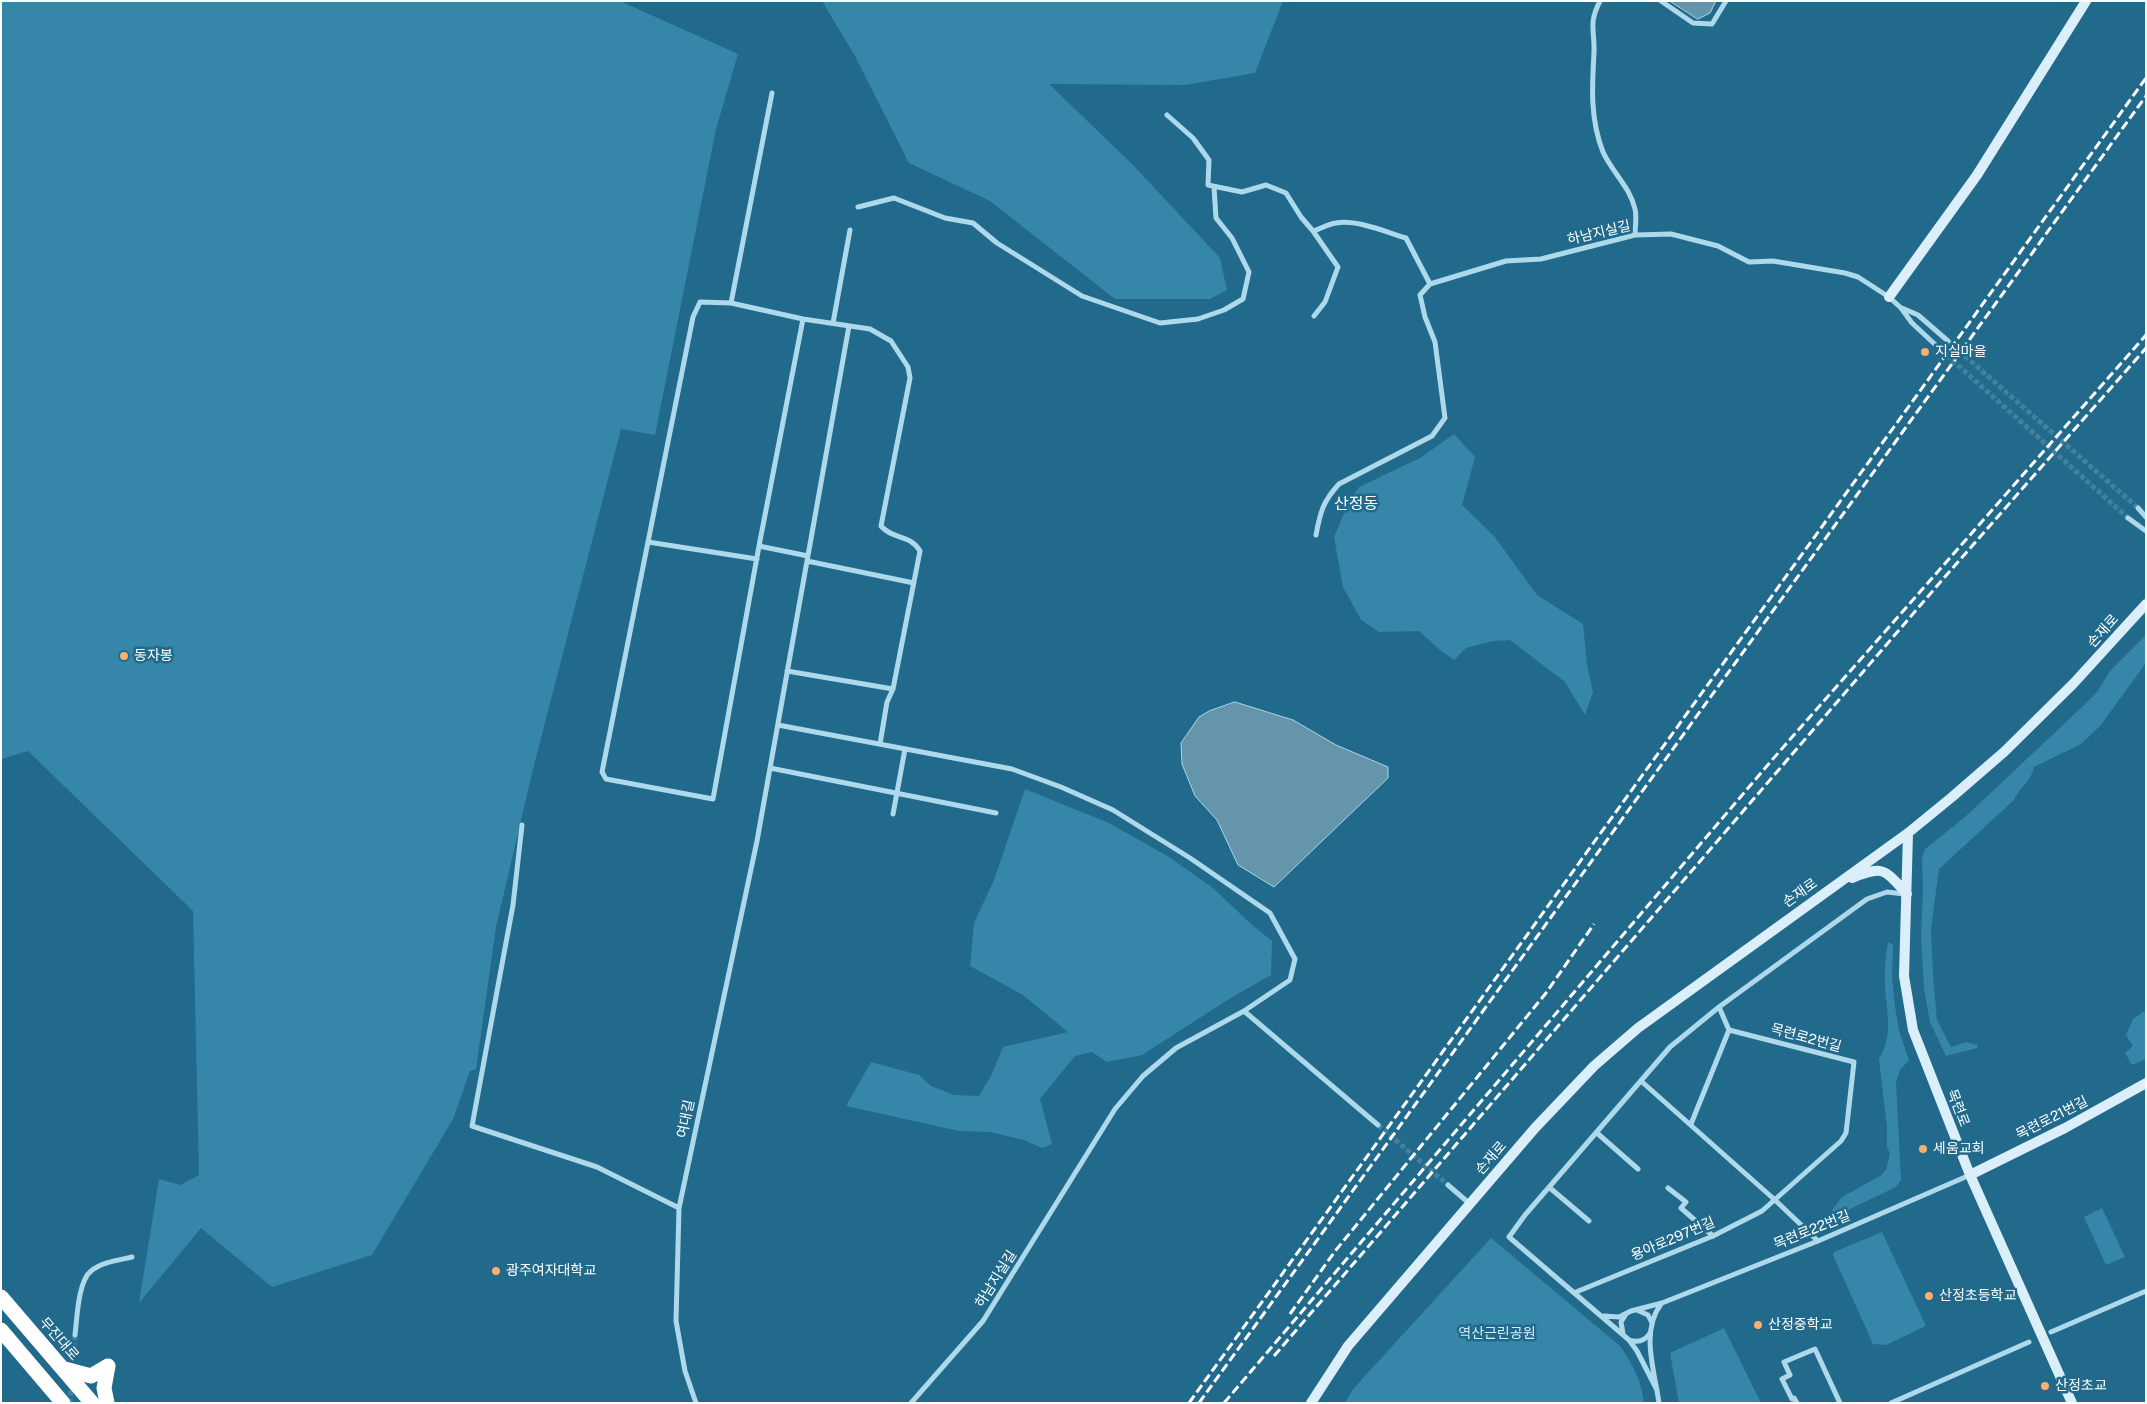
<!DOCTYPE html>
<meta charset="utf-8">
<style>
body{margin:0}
#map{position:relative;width:2147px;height:1404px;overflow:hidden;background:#216a8c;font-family:"Public Sans",sans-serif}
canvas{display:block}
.frame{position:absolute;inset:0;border:2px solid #fff;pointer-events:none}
</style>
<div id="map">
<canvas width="2147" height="1404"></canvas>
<div class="frame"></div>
</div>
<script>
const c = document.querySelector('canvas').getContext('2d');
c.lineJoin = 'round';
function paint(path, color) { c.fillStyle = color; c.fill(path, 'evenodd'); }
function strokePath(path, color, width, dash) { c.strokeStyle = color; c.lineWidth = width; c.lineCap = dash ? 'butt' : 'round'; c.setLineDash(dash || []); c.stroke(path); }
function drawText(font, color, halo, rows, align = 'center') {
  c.font = font + ' "Public Sans","Noto Sans KR",sans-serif'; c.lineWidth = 5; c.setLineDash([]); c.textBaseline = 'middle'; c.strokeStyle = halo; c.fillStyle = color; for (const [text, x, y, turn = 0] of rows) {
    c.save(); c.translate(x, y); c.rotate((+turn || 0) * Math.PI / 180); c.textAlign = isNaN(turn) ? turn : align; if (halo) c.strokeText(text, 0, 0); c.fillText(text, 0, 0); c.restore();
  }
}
const green = new Path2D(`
 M1 1H620L738 54 716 129 655 435 621 429 532 773 496 927 476 1069 470 1071 453 1119 372 1255 272 1287 201 1228 139 1303 159 1179 180 1185 199 1175 193 911 28 751 1 759Z
 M822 1H1283L1255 73 1185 85 1049 84 1132 164 1220 258 1227 290 1210 299H1115L990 201 909 163 855 56Z
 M1454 434 1475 457 1462 505 1494 536 1537 595 1583 624 1587 665 1593 692 1585 715 1565 682 1510 640 1493 641 1466 648 1454 660 1440 650 1419 631 1379 632 1361 620 1343 587 1334 537 1348 504 1359 487 1420 458Z
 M2146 635V663L2100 726 2081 744 2034 767C2030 784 2021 785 2014 800L1939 869 1931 929 1933 976 1937 1020 1951 1047 1966 1042 1978 1045 1977 1048 1946 1056 1930 1022 1924 989 1921 936 1923 888 1922 858 1925 849 1965 817 2082 707 2097 692 2110 671Z
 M1025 789 1109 823 1169 857 1213 888 1251 924 1272 941 1271 975 1229 999 1142 1055 1107 1062 1092 1052 1075 1056 1040 1099 1052 1144 1042 1148 1024 1140 990 1132 959 1131 846 1106 871 1062 919 1075 931 1086 954 1095 979 1096 991 1076 1003 1047 1068 1032 1023 995 970 966 974 923 994 880Z
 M1888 942 1893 945 1892 977 1895 1006 1899 1031 1909 1060 1900 1070 1896 1082 1901 1180 1896 1187 1823 1222 1842 1197 1880 1176 1886 1170 1890 1154 1887 1147V1128L1879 1059C1895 1034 1885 1008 1885 981 1884 968 1886 955 1888 942Z
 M2146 1010V1059L2132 1065 2125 1053 2133 1046 2126 1035 2133 1019Z
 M2102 1208 2125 1257 2106 1265 2084 1217Z
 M1882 1232 1926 1326 1886 1345 1873 1344 1833 1255 1834 1252Z
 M1491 1238 1620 1346C1633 1364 1641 1380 1644 1403H1345L1353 1389Z
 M1724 1328 1761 1403H1679L1670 1353Z`);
const water = new Path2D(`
 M1670 1H1716L1710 13 1698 19Z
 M1235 702 1293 720 1336 745 1388 767V778L1274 887 1238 865 1217 820 1195 796 1182 764 1181 743 1199 717 1209 711Z`);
const streetTunnel = new Path2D(`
 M1948 341 2138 508
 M1941 350 2128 518
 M1378 1125 1448 1185
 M72 1370 75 1335
 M70 1403 71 1383`);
const street = new Path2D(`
 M1600 1C1588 24 1595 30 1594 53 1592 87 1590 119 1603 152 1612 172 1630 187 1635 209 1637 217 1635 227 1635 235
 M1661 1 1693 23 1712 24 1726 1
 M1167 115 1193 138 1209 160 1208 185 1242 192 1266 185 1286 193 1301 217 1313 231 1338 267 1325 302 1314 316
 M858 207 894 198 945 218 973 223 997 243 1082 296 1160 323 1198 319 1224 310 1243 299 1249 272 1232 238 1216 218 1214 187
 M1313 231C1320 229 1328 224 1336 223 1356 219 1386 232 1406 238L1430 284
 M731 303 772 93
 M1902 308 1918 315 1948 341
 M833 323 850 230
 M2138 508 2146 517
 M2128 518 2146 531
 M1316 535C1320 513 1323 501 1339 484L1432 436 1445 418 1435 342 1425 317 1420 295 1430 284 1506 261 1541 259 1635 235 1671 234 1718 246 1749 262 1773 261 1845 273 1858 277 1889 297 1901 308 1912 323 1941 350
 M648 542 757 559
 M759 546 803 319
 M808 556 759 546 713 799 606 779 602 772 693 317 700 302 731 303 803 319 870 329 891 341 908 367 910 378 881 526C893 540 910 534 920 551L893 689 887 702 880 744
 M807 561 914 583
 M787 671 893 689
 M778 725 1012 769 1061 787 1113 810 1190 858 1270 913 1295 959 1290 980 1244 1011 1176 1048 1143 1076 1115 1109 983 1321 911 1403
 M770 768 996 813
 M893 814 905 749
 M522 825 513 905 472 1126 597 1167 679 1208
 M1719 1007 1729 1030
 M1244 1011 1378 1125
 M1641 1081 1775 1200 1818 1241
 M1691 1124 1729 1030
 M1597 1133 1638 1169
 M1448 1185 1470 1204
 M1550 1188 1589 1221
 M1668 1188 1686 1202 1681 1208 1713 1236
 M1576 1292 1713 1236 1762 1211 1841 1141 1846 1133 1854 1062 1729 1030
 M1637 1310 1648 1315 1652 1323
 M1604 1316 1619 1317 1631 1311 1662 1303 1818 1241 1970 1175
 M2051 1332 2146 1291
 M1623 1334 1621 1322 1626 1314
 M75 1335C77 1319 78 1281 91 1271 102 1262 119 1260 132 1257
 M1629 1340C1638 1343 1645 1341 1650 1333
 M1657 1390 1637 1351 1629 1340 1509 1237 1525 1215 1670 1047 1719 1007 1867 899 1887 892 1904 894
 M696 1403 685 1371 676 1321 679 1208 757 841 849 326
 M1659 1403C1655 1372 1640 1332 1661 1304
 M1797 1403 1794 1398 1792 1399 1782 1379 1790 1375 1784 1362 1815 1349 1840 1403
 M1891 1403 2029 1342`);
const secondary = new Path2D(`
 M1889 297 1977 175 2086 1
 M1908 833 1904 976 1913 1030 1970 1175 2072 1403
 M1852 878C1884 865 1884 869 1907 894
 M1970 1175 2065 1128 2146 1083
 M1311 1403 1348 1346 1535 1128 1594 1066 1638 1028 1908 833 1952 797 2004 752 2073 684 2146 604`);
const highway = new Path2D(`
 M1 1297 92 1403
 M1 1330 63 1403
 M65 1369 91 1376 108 1366
 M107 1403 104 1388 108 1366`);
const rail = new Path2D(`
 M1290 1314 1336 1250 1546 993 1594 924
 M1274 1356 1943 579 2146 348
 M1189 1403 2146 78
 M1199 1403 2146 96
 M1224 1403 1772 760 2146 335`);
const markers = [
 [1925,352,5,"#f8af70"],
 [124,656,5,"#f8af70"],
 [1923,1149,5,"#f8af70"],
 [496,1271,5,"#f8af70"],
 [1929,1296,5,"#f8af70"],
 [1758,1325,5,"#f8af70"],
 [2045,1386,5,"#f8af70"]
];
const streetNames = [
 ["하남지실길",1599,233,-13],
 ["손재로",2103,631,-48],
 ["손재로",1800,893,-35],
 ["목련로2번길",1806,1038,15],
 ["목련로",1958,1108,69],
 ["목련로21번길",2052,1118,-27],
 ["여대길",686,1119,-78],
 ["손재로",1491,1158,-49],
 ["목련로22번길",1812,1230,-22],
 ["용아로297번길",1673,1239,-23],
 ["하남지실길",996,1279,-58],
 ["무진대로",59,1339,49]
];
const poiNames = [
 ["지실마을",1935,352],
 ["동자봉",134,656],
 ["세움교회",1933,1149],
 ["광주여자대학교",506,1271],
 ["산정초등학교",1939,1296],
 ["산정중학교",1768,1325],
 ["산정초교",2055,1386]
];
const parkNames = [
 ["역산근린공원",1497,1334]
];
const quarterNames = [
 ["산정동",1356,504]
];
paint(green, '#3586a9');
paint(water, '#6495ab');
strokePath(water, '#a2d7ec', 1);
strokePath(streetTunnel, '#42809d', 5, [5, 2.5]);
strokePath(street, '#aed9eb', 5);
strokePath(secondary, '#daeff9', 10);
strokePath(highway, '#fff', 15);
strokePath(rail, '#fff', 3, [9, 4]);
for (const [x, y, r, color] of markers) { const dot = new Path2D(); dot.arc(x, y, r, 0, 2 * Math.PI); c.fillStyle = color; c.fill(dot); strokePath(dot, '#216a8c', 2); }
drawText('14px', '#fff', '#216a8c', streetNames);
drawText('14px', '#fff', '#216a8c', poiNames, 'left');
drawText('14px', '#d3edf8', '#216a8c', parkNames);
drawText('16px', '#fff', '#216a8c', quarterNames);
</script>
